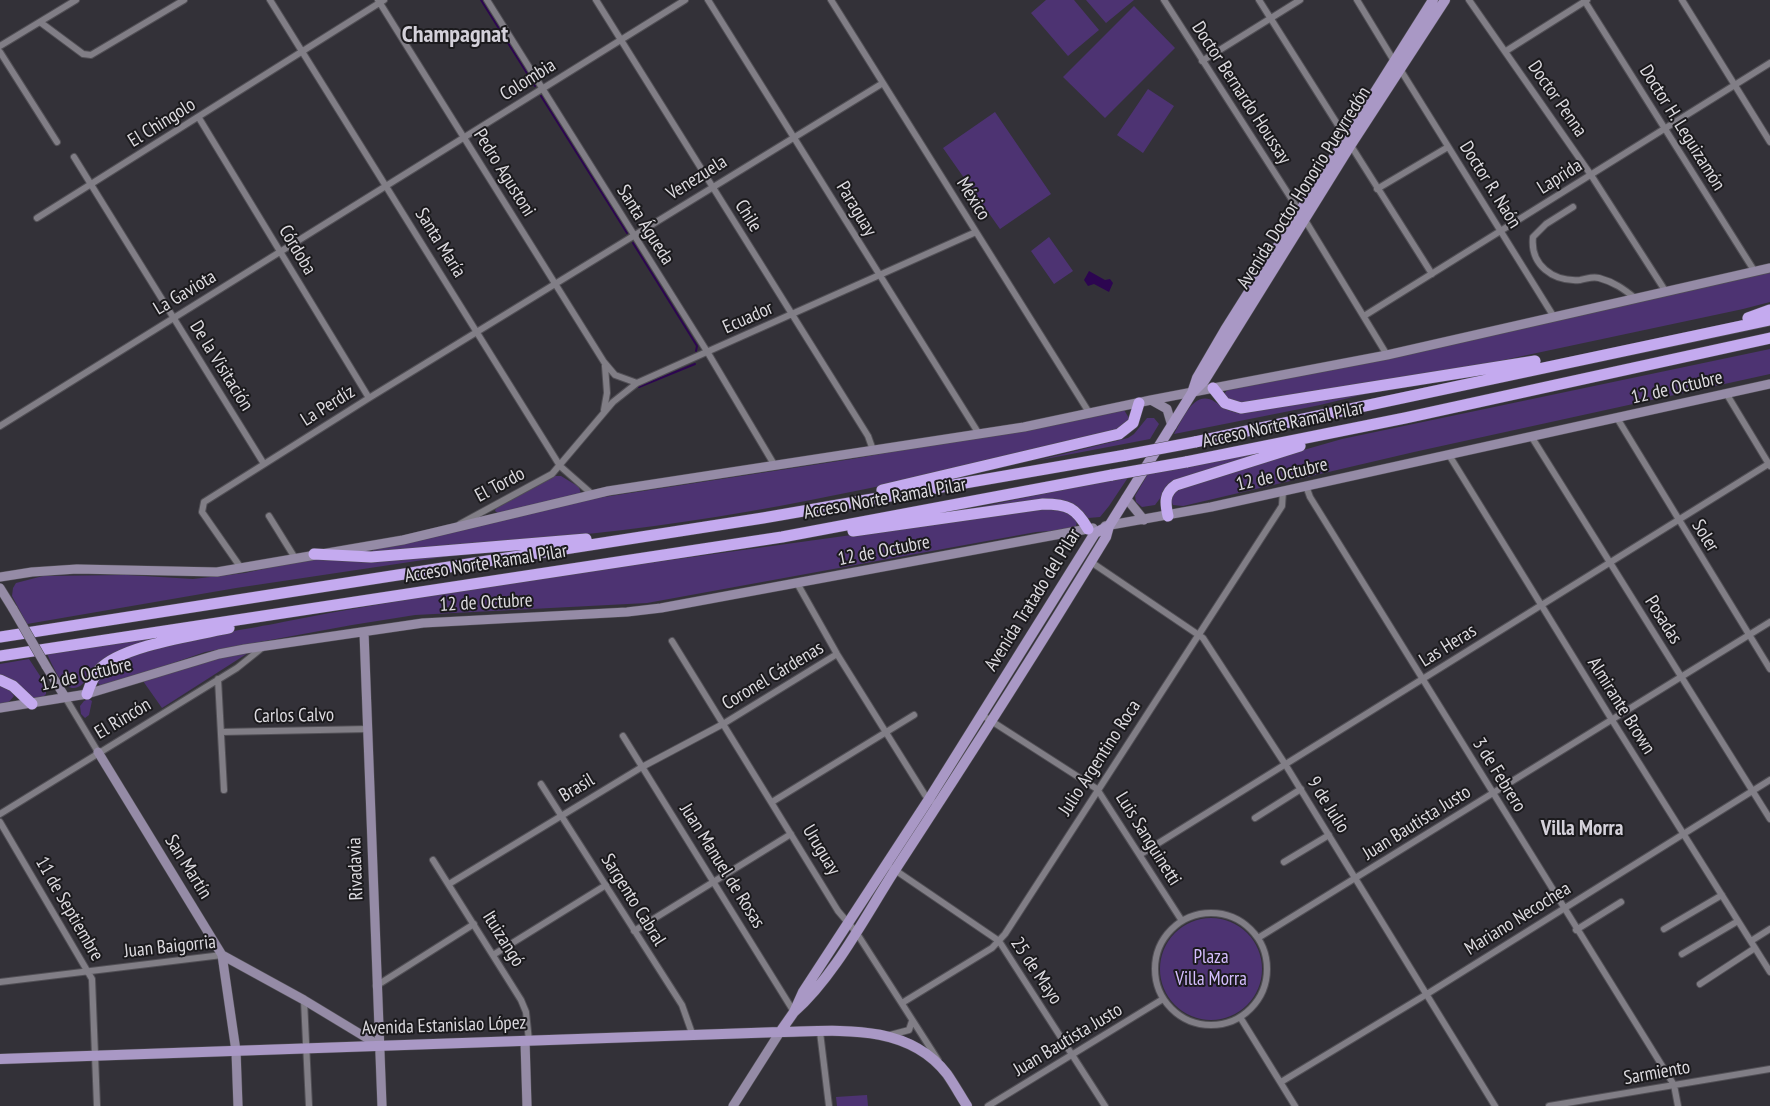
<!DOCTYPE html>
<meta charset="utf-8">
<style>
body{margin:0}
canvas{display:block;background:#333138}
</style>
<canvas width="1770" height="1106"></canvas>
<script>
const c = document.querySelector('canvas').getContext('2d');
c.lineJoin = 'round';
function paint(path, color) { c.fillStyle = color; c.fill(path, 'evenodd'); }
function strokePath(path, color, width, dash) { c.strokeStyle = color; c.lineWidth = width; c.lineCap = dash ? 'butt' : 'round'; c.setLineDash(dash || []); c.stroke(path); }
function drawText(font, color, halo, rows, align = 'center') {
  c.font = font + ' "PT Sans Narrow",sans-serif'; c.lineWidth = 4; c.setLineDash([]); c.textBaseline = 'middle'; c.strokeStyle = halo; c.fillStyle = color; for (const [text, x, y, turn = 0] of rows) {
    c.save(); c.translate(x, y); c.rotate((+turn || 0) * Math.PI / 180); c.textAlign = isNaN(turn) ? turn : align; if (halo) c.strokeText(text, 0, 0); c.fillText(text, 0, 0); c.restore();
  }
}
const green = new Path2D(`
 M1046 0H1074L1099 30 1068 56 1031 13Z
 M1086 0H1134L1106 23Z
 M1134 6 1175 48 1105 118 1063 77Z
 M1148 89 1174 106 1143 153 1117 135Z
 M995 112 1051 194 1000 229 943 148Z
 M1049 237 1073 271 1054 284 1031 251Z
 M1770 271V302L1743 309 1485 364 1250 404 1229 402 1224 394 1229 388Z
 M1770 349V374L1414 452 1183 506 1173 505 1171 500 1175 490 1202 479 1342 439Z
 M1394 387 1320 405 1174 434C1182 421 1194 388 1215 402 1223 407 1229 412 1239 413Z
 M1124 410 1129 418 1126 425 1119 429C956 470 791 510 623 530 540 540 456 545 373 552V549L423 540 591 499 852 459Z
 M1147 418H1154L1159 424 1150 439 1035 461 1128 438 1134 434Z
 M1294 444 1167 489 1155 505 1142 507 1136 502 1135 496 1149 472Z
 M552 476H561L579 487 581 494 498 513 495 511 496 508Z
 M1129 476 1109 506 1100 517 1088 518 1075 506 956 512Z
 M1034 508H1064L1077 522 1076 526 1063 530 1036 532 647 603 415 615 352 625 205 652 109 685 101 686 97 682 99 671C136 644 235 632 283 622 532 573 784 548 1034 508Z
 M470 553 236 588 27 624 12 596 13 588 16 583 43 576 127 575 193 579 245 573 303 560 323 558Z
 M203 629C171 638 135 644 104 659 91 665 86 690 72 688 60 686 51 661 46 652Z
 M247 650 248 653 162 708 143 681 201 662Z
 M29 659 46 685V694L43 697 33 699 0 677V664Z
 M0 685 8 688 14 696 8 703H0Z
 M89 699 92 701 89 715 85 718 81 714 80 706 84 701Z
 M1160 969a51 51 0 1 1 102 0a51 51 0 1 1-102 0Z
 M867 1095 868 1106H837L836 1097Z`);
const water = new Path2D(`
 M1089 271 1105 280 1110 279 1113 283 1109 292 1094 284 1088 286 1084 280Z`);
const stream = new Path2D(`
 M481 0 535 86
 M541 96 627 233
 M633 243 697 346 696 351
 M639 387 695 364`);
const street = new Path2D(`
 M270 0 560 466 593 495
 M378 0 604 362 615 375 637 383
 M487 0 708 353 775 466
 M596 0 868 436 873 450
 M708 0 979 434
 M831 0 1090 414
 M1164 0 1305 220 1387 355
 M1259 0 1432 274
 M1357 0 1394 61
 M1469 0 1591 175 1666 292
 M1584 0 1755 272
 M1682 0 1770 142
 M40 22 83 54 91 55 184 0
 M0 46 76 0
 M1506 51 1587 0
 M0 52 57 142
 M1202 61 1300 0
 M1400 69 1554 317
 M199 118 369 398
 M74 157 264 464
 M1377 189 1448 147
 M1573 207 1546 224 1533 237C1530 265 1553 282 1580 280 1587 279 1592 276 1599 278 1614 282 1624 289 1636 299
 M37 218 384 0
 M1364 316 1770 63
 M1726 393 1770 466
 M604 410 607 393 605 366
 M1617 418 1770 669
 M0 426 685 0
 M1531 436 1770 819
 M1449 455 1612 720 1770 972
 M1306 486 1310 497 1674 1085 1678 1106
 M269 516 295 558
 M460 524 552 474 613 402 637 383 976 232
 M1091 562 1203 638 1285 764 1495 1106
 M241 568 202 512 204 502 369 398 883 83
 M797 583 837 654 925 795 932 801
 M672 641 838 911 856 932 938 1060
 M218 679 224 790
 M65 697 98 752
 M982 715 1097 789 1182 921
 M221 732 368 729
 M623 736 794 1012
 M541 784 682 1005 693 1036
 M772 802 914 715
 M0 814 237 668 262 648
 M1255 818 1301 789
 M0 822 92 979 97 1106
 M1141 854 1770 463
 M433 860 521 1000 526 1012 529 1041
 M1284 862 1329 835
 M892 868 999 941 1105 1106
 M449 884 642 767 723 724 837 654
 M1155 969a56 56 0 1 1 112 0a56 56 0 1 1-112 0Z
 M1664 929 1722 895
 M1576 930 1621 902
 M634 931 791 834
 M1258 938 1770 622
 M1751 941 1770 929
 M1682 954 1738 921
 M493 955 606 885
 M0 982 222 955
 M1700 984 1755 948
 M376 986 474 924
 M304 1000 309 1106
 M902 1003 992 948 1005 934 1282 506 1283 491
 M1240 1017 1295 1106
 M820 1032 829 1106
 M890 1035 909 1030 912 1021
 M1281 1082 1427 994 1770 780
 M988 1106 1163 999
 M1549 1106 1770 1069`);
const secondary = new Path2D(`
 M1151 400 1167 409 1172 426
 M1126 498 1144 520
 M1105 526 1211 507 1770 384
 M0 577 32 572 77 569 217 572 403 540 608 491 1024 427 1151 400 1387 355 1770 268
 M0 588 13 609
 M364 632 382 1106
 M46 666 65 697
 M0 708 87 694 219 654 245 649 423 623 627 612 661 608 1093 528
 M98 752 222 955 236 1051 238 1106
 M222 955 304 1000 380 1046
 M525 1041 527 1106
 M733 1106 780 1032`);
const primary = new Path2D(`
 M1193 392 1204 381 1350 146 1445 0
 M794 1012C834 977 866 915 895 870 967 760 1038 649 1106 537L1109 526 1192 393 1197 378 1225 330 1433 0
 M780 1032 794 1012 803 992 929 799 1095 533 1109 526
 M0 1059 780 1032C837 1031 907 1022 947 1074 954 1084 960 1095 967 1106`);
const highway = new Path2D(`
 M1748 318 1770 310
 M1213 388 1225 403 1241 408 1535 361
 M1195 442 1770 320
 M1186 462 1405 418 1770 338
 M882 490 1119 434 1133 423 1139 403
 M1168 516C1165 503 1164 493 1176 485L1300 446
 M853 531 1043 504C1068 504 1076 508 1088 529
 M314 554 371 557 586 539
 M0 637 763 518 1126 455
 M0 656 782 537 1112 475
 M0 680 13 686 32 704
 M87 694C90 685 93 677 99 670 120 646 197 635 229 628`);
const secondaryBridge = new Path2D(`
 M13 609 46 666`);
const highwayBridge = new Path2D(`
 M1126 455 1195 442
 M1112 475 1186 462`);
const streetNames = [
 ["Colombia",528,80,-32],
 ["Doctor Bernardo Houssay",1241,93,57],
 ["Doctor Penna",1557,99,55],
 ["El Chingolo",162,123,-32],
 ["Doctor H. Leguizamón",1682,128,58],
 ["Pedro Agustoni",504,173,58],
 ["Laprida",1560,177,-32],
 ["Venezuela",697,178,-32],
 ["Doctor R. Naón",1490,185,58],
 ["Avenida Doctor Honorio Pueyrredón",1304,188,-58],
 ["México",973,199,58],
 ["Paraguay",856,209,59],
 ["Chile",748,216,58],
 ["Santa Águeda",645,225,58],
 ["Santa María",440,243,58],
 ["Córdoba",297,250,59],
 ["La Gaviota",185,293,-31],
 ["Ecuador",748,318,-24],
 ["De la Visitación",221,366,58],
 ["12 de Octubre",1677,388,-13],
 ["La Perdíz",328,406,-32],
 ["Acceso Norte Ramal Pilar",1283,425,-12],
 ["12 de Octubre",1282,475,-13],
 ["El Tordo",500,485,-28],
 ["Acceso Norte Ramal Pilar",885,499,-10],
 ["Soler",1705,536,58],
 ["12 de Octubre",884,551,-11],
 ["Acceso Norte Ramal Pilar",486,564,-9],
 ["Avenida Tratado del Pilar",1033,600,-58],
 ["12 de Octubre",486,603,-3],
 ["Posadas",1663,620,58],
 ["Las Heras",1448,646,-32],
 ["12 de Octubre",86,675,-13],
 ["Coronel Cárdenas",773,676,-31],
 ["Almirante Brown",1621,706,58],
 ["Carlos Calvo",294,716,-1],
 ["El Rincón",123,719,-31],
 ["Julio Argentino Roca",1100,758,-57],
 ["3 de Febrero",1499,775,58],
 ["Brasil",577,788,-31],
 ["9 de Julio",1328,805,58],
 ["Juan Bautista Justo",1417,823,-32],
 ["Luis Sanguinetti",1148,839,58],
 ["Uruguay",821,850,59],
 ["Juan Manuel de Rosas",722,866,58],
 ["San Martín",188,867,58],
 ["Rivadavia",356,869,-92],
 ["Sargento Cabral",633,900,58],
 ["11 de Septiembre",69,909,60],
 ["Mariano Necochea",1518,919,-32],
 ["Ituizangó",503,939,58],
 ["Juan Baigorria",170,947,-6],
 ["25 de Mayo",1036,971,56],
 ["Avenida Estanislao López",444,1026,-2],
 ["Juan Bautista Justo",1068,1040,-31],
 ["Sarmiento",1657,1073,-10]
];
const parkNames = [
 ["Plaza",1211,958],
 ["Villa Morra",1211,980]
];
const quarterNames = [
 ["Villa Morra",1582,829]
];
const districtNames = [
 ["Champagnat",455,35]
];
paint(green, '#4d3372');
paint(water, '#2c0550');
strokePath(stream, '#2c0550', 2);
strokePath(street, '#514f55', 8);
strokePath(secondary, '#514f55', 10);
strokePath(primary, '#514f55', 11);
strokePath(highway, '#514f55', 12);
strokePath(street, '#817e86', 6);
strokePath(secondary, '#958ba6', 9);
strokePath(primary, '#a998c5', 10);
strokePath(highway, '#c4aaef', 11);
strokePath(secondaryBridge, '#514f55', 10, []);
strokePath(highwayBridge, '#514f55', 12, []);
strokePath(secondaryBridge, '#958ba6', 9);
strokePath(highwayBridge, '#c4aaef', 11);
drawText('19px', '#dcdadf', '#1b1a1d', streetNames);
drawText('19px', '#d5befe', '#1b1a1d', parkNames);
drawText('bold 21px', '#d4d1da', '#1b1a1d', quarterNames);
drawText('bold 24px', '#d4d1da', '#1b1a1d', districtNames);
</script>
